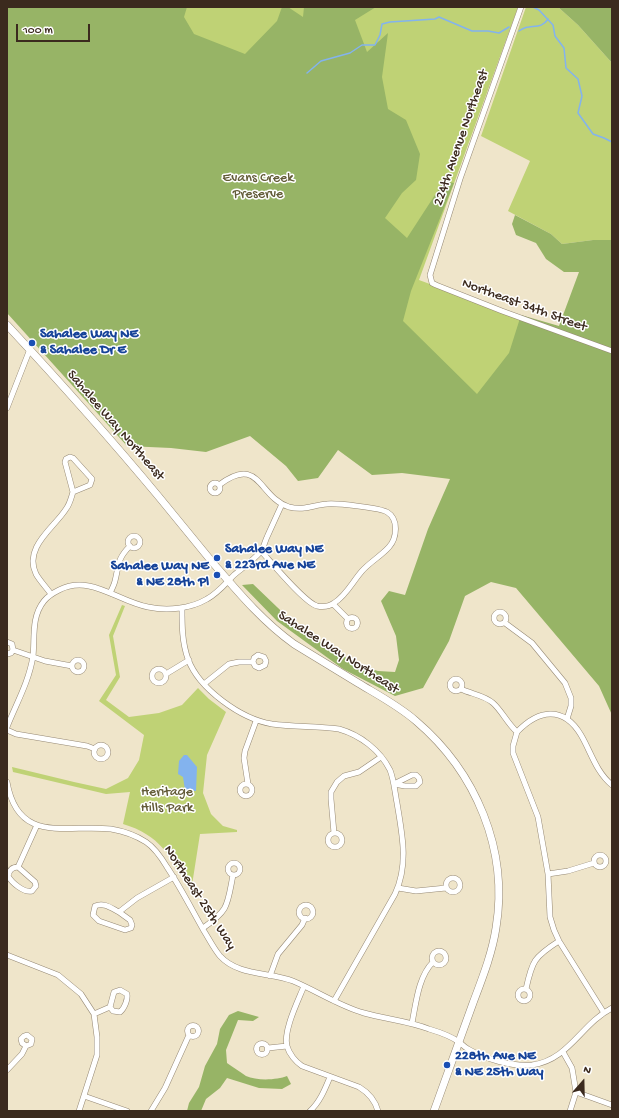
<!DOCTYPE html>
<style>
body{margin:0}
#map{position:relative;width:619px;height:1118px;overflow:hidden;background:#efe5ca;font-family:"Gochi Hand",sans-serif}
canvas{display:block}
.frame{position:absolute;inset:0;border:8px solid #3b2a1e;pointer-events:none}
.north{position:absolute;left:563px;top:1062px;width:40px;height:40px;-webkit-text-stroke:3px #fff;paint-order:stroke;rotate:20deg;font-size:11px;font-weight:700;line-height:16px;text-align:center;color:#3b2a1e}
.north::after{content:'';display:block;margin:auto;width:14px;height:18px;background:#3b2a1e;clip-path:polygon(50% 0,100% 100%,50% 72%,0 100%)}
.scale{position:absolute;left:16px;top:24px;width:74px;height:18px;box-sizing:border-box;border:2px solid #3b2a1e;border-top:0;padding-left:5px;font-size:12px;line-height:14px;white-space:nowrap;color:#3b2a1e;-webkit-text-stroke:3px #fff;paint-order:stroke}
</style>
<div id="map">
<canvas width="619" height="1118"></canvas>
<div class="frame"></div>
<div class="north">N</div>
<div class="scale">100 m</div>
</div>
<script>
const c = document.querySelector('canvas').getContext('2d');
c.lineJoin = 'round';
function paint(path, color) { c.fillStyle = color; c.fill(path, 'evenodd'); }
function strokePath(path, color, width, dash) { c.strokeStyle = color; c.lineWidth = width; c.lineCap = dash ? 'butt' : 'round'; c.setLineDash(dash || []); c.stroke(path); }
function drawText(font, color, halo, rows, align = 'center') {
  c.font = font + ' "Gochi Hand",sans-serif'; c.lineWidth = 3; c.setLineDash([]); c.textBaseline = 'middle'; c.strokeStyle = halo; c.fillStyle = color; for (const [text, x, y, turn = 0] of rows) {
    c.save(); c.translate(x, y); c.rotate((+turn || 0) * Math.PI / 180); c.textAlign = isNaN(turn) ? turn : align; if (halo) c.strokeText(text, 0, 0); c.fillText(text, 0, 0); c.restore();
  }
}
const green = new Path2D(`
 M7 7H518L419 280 560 332 593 240 562 244 551 234 508 211 530 161 481 136 526 7H558L578 25 612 63V508L7 251Z
 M122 605 125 606 113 636 120 677 106 700 129 717 159 713 182 705 198 688 209 699 226 712 207 755 203 793 211 814 223 826 237 830V832L200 834 192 885 188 887C170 856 160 835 123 824L130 792 106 794 13 772 12 767 74 782 106 789 128 778 139 760 144 735 99 701 116 675 109 635Z`);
const forest = new Path2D(`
 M7 7H187L184 17 194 34 245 54 277 21 282 7H288L303 17 304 7H376L355 20 367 52 388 33 382 77 388 109 406 120 420 154 416 180 402 193 385 218 407 238 444 181 454 183 411 291 403 321 477 394 509 353 521 315 559 326 579 272H564L546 259 536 243 516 235 512 224 515 215 551 234 562 244 593 240H612V715L599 686 516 588 491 582 465 596 449 641 423 688 395 696 343 669 277 621 242 585 253 584 301 630 358 665 378 671 395 672 399 660 396 636 381 601 389 591 405 595 428 529 450 479 402 473 372 475 338 450 318 478 298 481 286 466 250 436 206 452 171 448 127 446 7 313Z
 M558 7H612V63L578 25Z
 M238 1011 259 1017 253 1021 238 1020 226 1050 227 1063C233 1067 240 1072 246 1076 257 1081 277 1080 287 1076L291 1084 282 1089 259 1088 227 1078 220 1088 206 1099 201 1111H187L189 1103 199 1087 205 1066 217 1044 220 1029 229 1015Z`);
const water = new Path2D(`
 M184 755H187L197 767 196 791 185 790 183 777 178 774 179 761Z`);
const stream = new Path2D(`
 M533 7 539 10 553 25 555 36 564 48 566 68 578 79 582 96 578 113 593 134 604 138 612 142
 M519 31C522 29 526 27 529 27 537 26 543 27 548 19
 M307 73 321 61 350 53 362 45H375L380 35 382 24 390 22 435 19 439 17 472 31H488L499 33 509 27`);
const minor = new Path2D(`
 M521 7 460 179 430 275 432 283 436 285 502 311 612 351
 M7 408 30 349
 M210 488a5 5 0 1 1 10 0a5 5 0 1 1-10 0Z
 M219 485C260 454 258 497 289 507 304 511 313 505 327 504 337 503 380 508 387 512 399 519 397 538 389 547 381 556 370 562 362 571 353 581 346 596 334 603 330 606 323 607 317 606 304 602 272 563 261 551
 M128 542a6 6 0 1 1 12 0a6 6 0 1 1-12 0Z
 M110 593C112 589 114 585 115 581 119 565 117 559 130 546
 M51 594C46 587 40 581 36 574 23 547 55 527 66 509 70 504 71 498 73 492L90 485 92 479 73 458 70 457 66 459 65 462 73 492
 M333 604 348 619
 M182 608C182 626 182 642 188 659 199 689 241 719 272 724 294 727 317 726 339 729 360 735 380 750 390 770 394 780 395 793 397 803 402 834 409 864 395 894L334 1001
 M494 618a6 6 0 1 1 12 0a6 6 0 1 1-12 0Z
 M346.5 623a5.5 5.5 0 1 1 11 0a5.5 5.5 0 1 1-11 0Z
 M505 623 532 643 565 683 571 698V706L567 719
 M7 642 12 644 13 650
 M13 650 45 661 72 666
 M7 654 11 653 13 650
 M72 666a6 6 0 1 1 12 0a6 6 0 1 1-12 0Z
 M152 676a7 7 0 1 1 14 0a7 7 0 1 1-14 0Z
 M166 674 189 660
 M450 685a6 6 0 1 1 12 0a6 6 0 1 1-12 0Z
 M204 684 229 664 239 662H253L255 666 259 668 265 665 266 661 264 657 258 655 254 658 253 662
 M461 689C471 694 484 695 493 703 502 711 507 723 517 732L513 746V753L538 817 548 874 550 917 554 930 559 941 604 1013
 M7 727C16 704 29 682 33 656 35 638 31 617 44 601 48 596 53 593 59 590 90 574 117 601 148 607 167 611 190 609 207 599 218 593 225 584 234 575 241 569 256 558 261 551 264 547 265 541 267 537 272 526 277 515 282 504
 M7 730 16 734 87 746 95 749
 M517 732C538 710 563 705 581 735 591 752 596 772 612 785
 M94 752a7 7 0 1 1 14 0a7 7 0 1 1-14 0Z
 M412 775H416L419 778 420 782 416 786H405L394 784Z
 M7 782C18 845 66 824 111 829 123 831 135 835 146 842 155 848 161 857 167 867 181 888 192 910 204 931 209 939 214 949 220 956 238 976 270 972 293 981 317 991 339 1006 364 1013 385 1019 408 1021 429 1029 439 1032 451 1036 459 1042 462 1044 464 1047 468 1049 485 1059 513 1067 532 1065 569 1060 581 1024 612 1008
 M240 790a6 6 0 1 1 12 0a6 6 0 1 1-12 0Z
 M248 784 244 758 245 751 256 721
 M334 833 331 799V792L337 782 344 776 359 772 381 757
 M328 840a7 7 0 1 1 14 0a7 7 0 1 1-14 0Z
 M594 861a6 6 0 1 1 12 0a6 6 0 1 1-12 0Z
 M228 869a6 6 0 1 1 12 0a6 6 0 1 1-12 0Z
 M18 867 35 882 36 886 32 891C24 893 12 883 8 876 9 870 12 867 18 867L37 825
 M548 874 568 871 594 863
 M446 885a7 7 0 1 1 14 0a7 7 0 1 1-14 0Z
 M398 888 416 891 446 888
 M299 912a7 7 0 1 1 14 0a7 7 0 1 1-14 0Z
 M119 912 130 920 132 925 131 928 125 930 99 921 93 915 95 906C104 902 111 908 119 912L137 898 174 877
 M203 928C229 910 227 906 233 875
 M432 958a7 7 0 1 1 14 0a7 7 0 1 1-14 0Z
 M7 955 58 975 81 994 94 1014 97 1037V1055L79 1111
 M270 976 278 954 302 925 305 918
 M304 986C298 1001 283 1031 287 1046 289 1054 296 1062 302 1066L359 1087C369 1093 375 1100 378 1111
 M518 995a6 6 0 1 1 12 0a6 6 0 1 1-12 0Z
 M526 989C532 961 534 957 559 941
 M94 1014 110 1007 113 1011 120 1012C124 1009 128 1000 127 994L120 990 114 992 110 1007
 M412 1023C416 1004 418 977 433 962
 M187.5 1031a5.5 5.5 0 1 1 11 0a5.5 5.5 0 1 1-11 0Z
 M256.5 1049a5.5 5.5 0 1 1 11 0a5.5 5.5 0 1 1-11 0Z
 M268 1048 287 1046
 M563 1052 572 1068 576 1092 570 1111
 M7 1070 22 1054 26 1046 31 1044 32 1039 27 1035 24 1036 21 1039 22 1043 26 1046
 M576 1092 612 1105
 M84 1096 127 1111
 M151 1111 165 1088 189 1035
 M310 1111C320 1102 325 1089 330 1077`);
const secondary = new Path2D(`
 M7 325C59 381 110 438 159 497 177 519 195 541 213 563 238 592 262 621 294 644 315 657 337 670 358 683 378 695 399 706 416 721 476 772 509 850 496 928 492 954 482 979 473 1003 460 1039 447 1075 434 1111`);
const markers = [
 [32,343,4,"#1a4fb4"],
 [217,558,4,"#1a4fb4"],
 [217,575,4,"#1a4fb4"],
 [447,1065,4,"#1a4fb4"]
];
const streetNames = [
 ["224th Avenue Northeast",462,138,-71],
 ["Northeast 34th Street",524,306,20],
 ["Sahalee Way Northeast",115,426,49],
 ["Sahalee Way Northeast",338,653,33],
 ["Northeast 25th Way",199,898,57]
];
const parkNames = [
 ["Evans Creek",258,179],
 ["Preserve",258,195],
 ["Heritage",167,793],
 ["Hills Park",167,809]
];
const transitNames = [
 ["Sahalee Way NE",40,335],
 ["& Sahalee Dr E",40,351],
 ["Sahalee Way NE",225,550],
 ["& 223rd Ave NE",225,566],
 ["Sahalee Way NE",209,567,"right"],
 ["& NE 28th Pl",209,583,"right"],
 ["228th Ave NE",455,1057],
 ["& NE 25th Way",455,1073]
];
paint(green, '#bfd275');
paint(forest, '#97b466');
paint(water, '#83b3ee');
strokePath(stream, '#83b3ee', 1.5);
strokePath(minor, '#958874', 6);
strokePath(secondary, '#958874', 8);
strokePath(minor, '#fff', 5);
strokePath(secondary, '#fff', 7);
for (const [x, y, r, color] of markers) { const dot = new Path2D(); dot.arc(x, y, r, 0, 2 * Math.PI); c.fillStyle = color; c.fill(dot); strokePath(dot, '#fff', 1.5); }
drawText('14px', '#3b2a1e', '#fff', streetNames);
drawText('14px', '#635c38', '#fff', parkNames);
drawText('bold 14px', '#164399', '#fff', transitNames, 'left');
</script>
